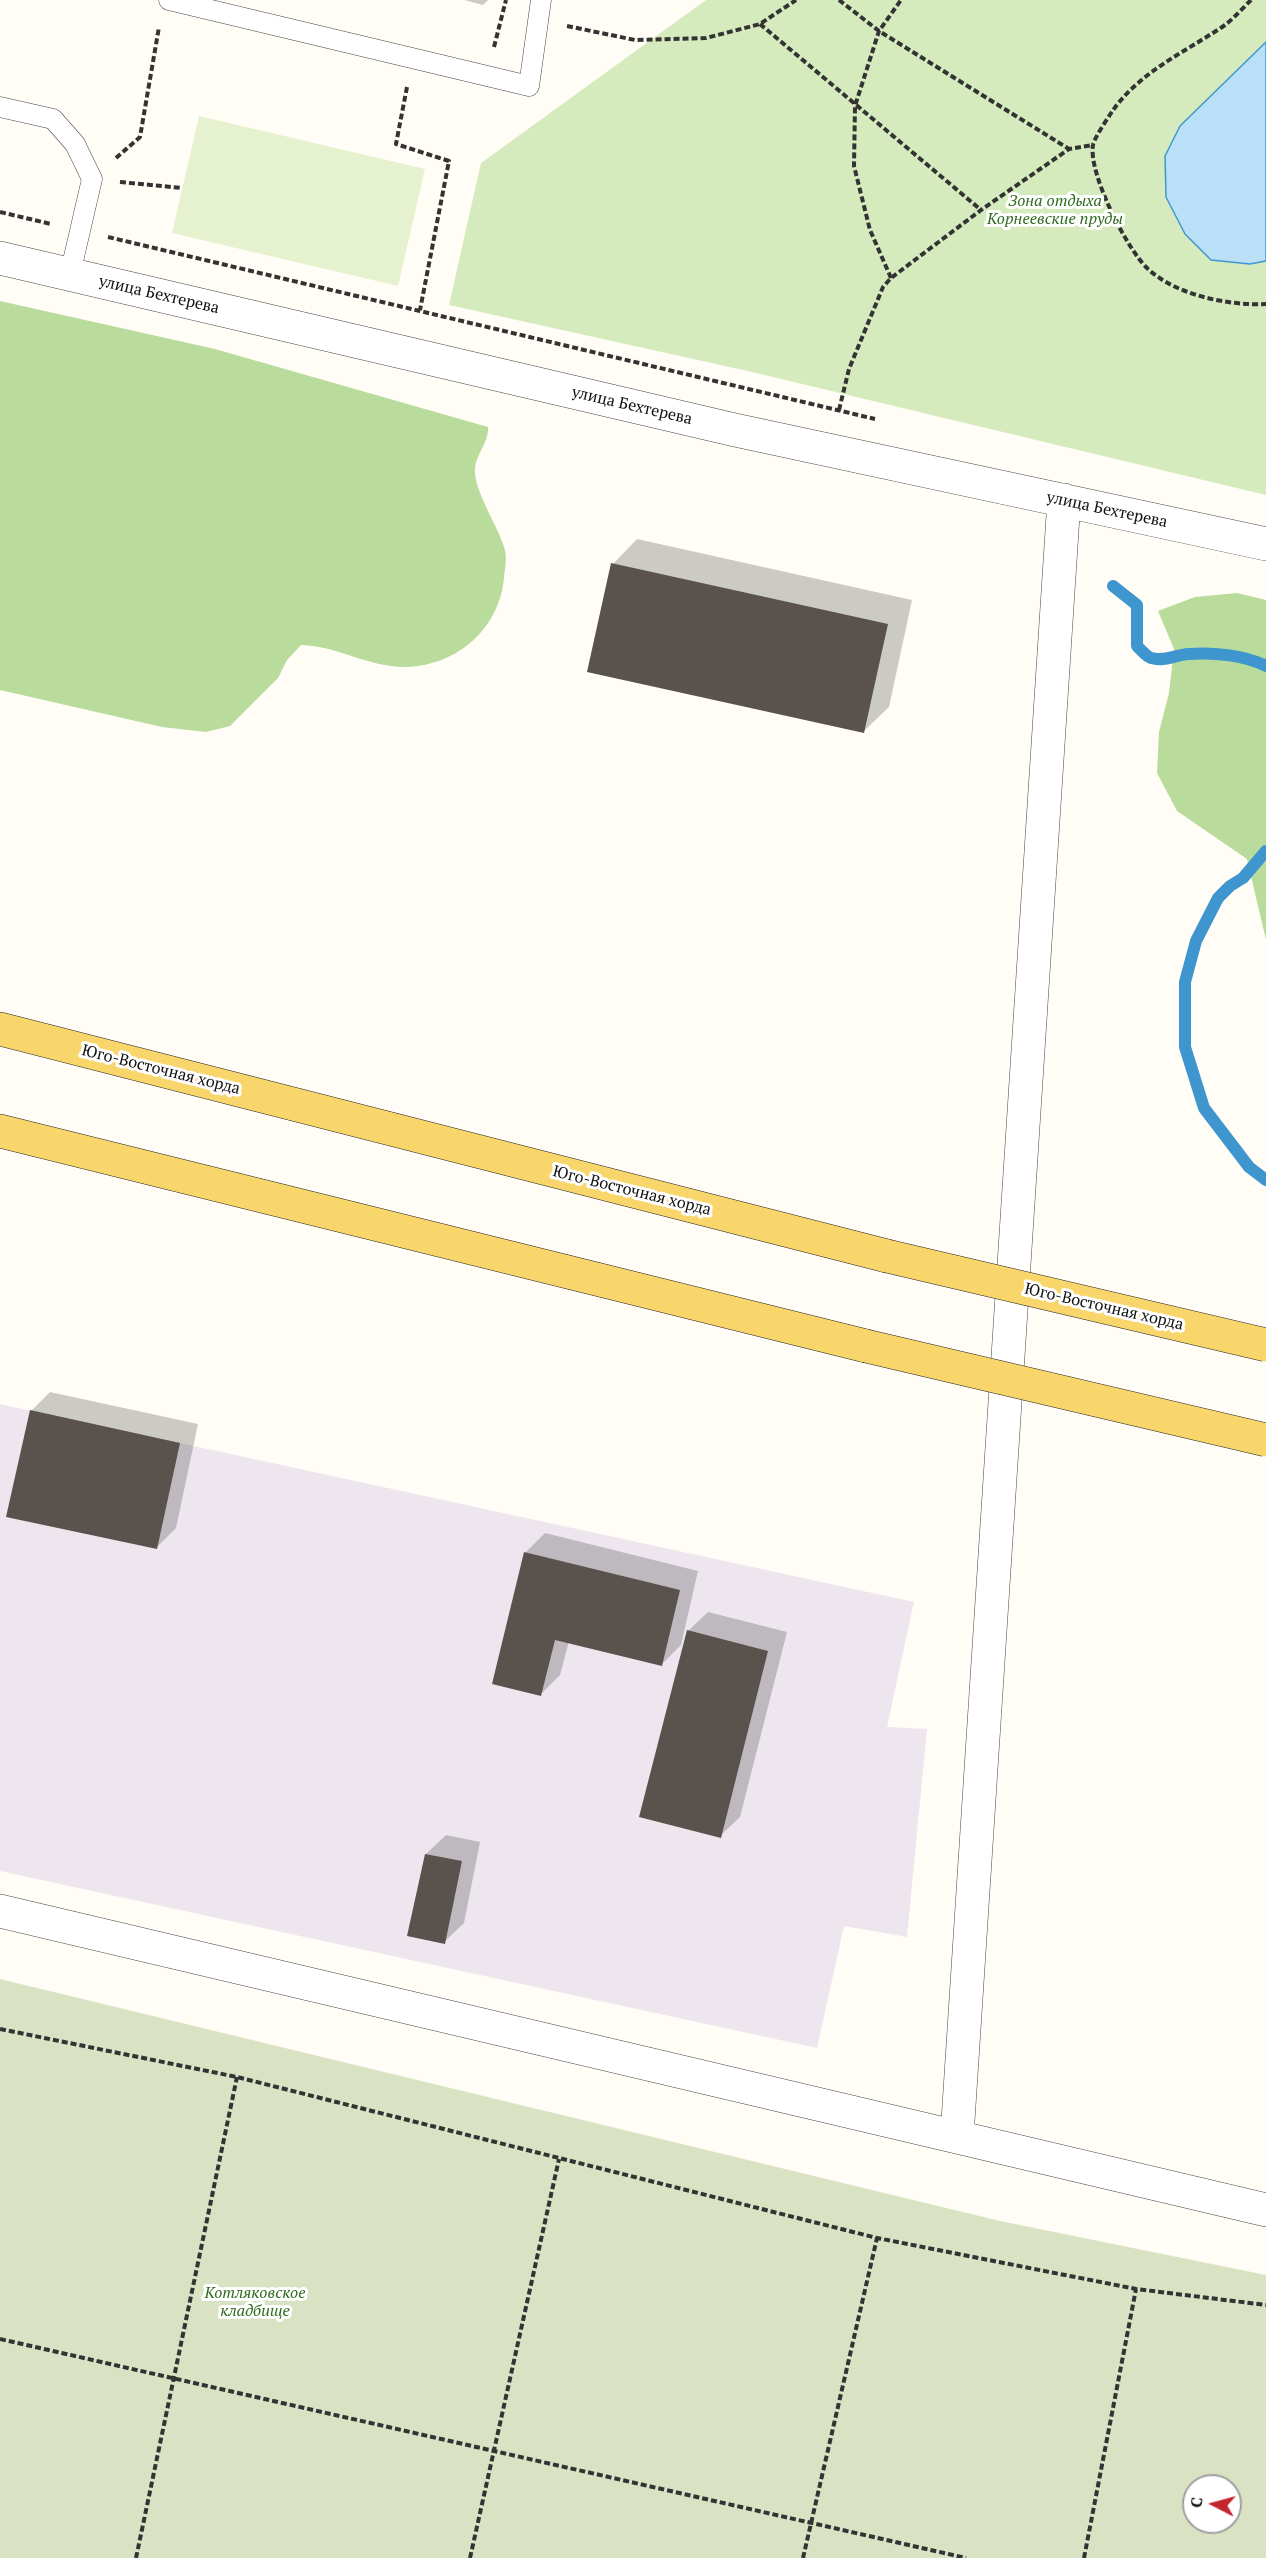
<!DOCTYPE html>
<meta charset="utf-8">
<style>
body{margin:0}
#map{position:relative;width:1266px;height:2558px;overflow:hidden;background:#fffdf5;font-family:"PT Serif",serif}
canvas{display:block}
.north{position:absolute;left:1182px;top:2474px;width:60px;height:60px;box-sizing:border-box;background:#fff;border:2px solid #a0a0a0;border-radius:50%;rotate:276deg;font-size:16px;font-weight:700;line-height:24px;text-align:center;color:#111}
.north::after{content:'';display:block;margin:auto;width:21px;height:27px;background:#c4262e;clip-path:polygon(50% 0,100% 100%,50% 72%,0 100%)}
</style>
<div id="map">
<canvas width="1266" height="2558"></canvas>
<div class="north">С</div>
</div>
<script>
const c = document.querySelector('canvas').getContext('2d');
c.lineJoin = 'round';
function paint(path, color) { c.fillStyle = color; c.fill(path, 'evenodd'); }
function strokePath(path, color, width, dash) { c.strokeStyle = color; c.lineWidth = width; c.lineCap = dash ? 'butt' : 'round'; c.setLineDash(dash || []); c.stroke(path); }
function drawText(font, color, halo, rows, align = 'center') {
  c.font = font + ' "PT Serif",serif'; c.lineWidth = 6; c.setLineDash([]); c.textBaseline = 'middle'; c.strokeStyle = halo; c.fillStyle = color; for (const [text, x, y, turn = 0] of rows) {
    c.save(); c.translate(x, y); c.rotate((+turn || 0) * Math.PI / 180); c.textAlign = isNaN(turn) ? turn : align; if (halo) c.strokeText(text, 0, 0); c.fillText(text, 0, 0); c.restore();
  }
}
const industrial = new Path2D(`
 M0 1404 914 1602 887 1727 927 1729 907 1937 844 1926 817 2048 0 1871Z`);
const green = new Path2D(`
 M706 0H1266V495L752 372 449 305 481 163Z`);
const forest = new Path2D(`
 M0 301 215 349 488 427C489 444 474 455 475 473 476 494 499 528 505 550 507 558 505 569 504 577 500 628 458 665 407 667 369 668 339 646 301 645L287 660 278 678 230 726 206 732 162 727 0 690Z
 M1237 593 1266 600V940L1247 859 1177 811 1157 773 1159 732 1169 693 1174 649 1158 611 1195 597Z`);
const cemetery = new Path2D(`
 M0 1979 1000 2221 1266 2275V2558H0ZM1194 2486H1230V2522H1194Z`);
const pitch = new Path2D(`
 M199 116 425 169 398 286 172 233Z`);
const water = new Path2D(`
 M1266 42V261L1250 264 1211 260 1185 234 1166 197 1165 156 1180 126Z`);
const shadow = new Path2D(`
 M464 0H488L483 5Z
 M637 539 912 600 889 707 864 731 613 564Z
 M50 1392 198 1424 176 1528 157 1547 31 1411Z
 M545 1533 698 1571 681 1645 662 1664 569 1641 560 1675 541 1694 525 1553Z
 M708 1612 787 1632 740 1817 720 1836 688 1631Z
 M446 1835 480 1842 464 1923 444 1942 426 1854Z`);
const stream = new Path2D(`
 M1113 586 1137 605V646C1141 650 1146 656 1151 658 1164 662 1175 655 1188 654 1213 652 1244 655 1266 666
 M1266 851 1243 878 1230 886 1218 898 1196 941 1185 982V1047L1204 1108 1249 1167 1266 1180`);
const building = new Path2D(`
 M611 563 888 624 864 733 587 672Z
 M30 1410 180 1443 157 1549 6 1517Z
 M524 1552 680 1590 662 1666 555 1640 541 1696 492 1684Z
 M687 1630 768 1651 721 1838 639 1817Z
 M425 1854 462 1861 445 1944 407 1936Z`);
const path = new Path2D(`
 M839 0 879 31 1069 149
 M1251 0C1243 8 1234 18 1225 25 1187 51 1145 69 1116 106 1111 113 1094 138 1093 145 1088 173 1127 249 1147 268 1175 295 1229 306 1266 304
 M760 24 981 210
 M567 26 635 40 706 38 760 24 796 0
 M494 47 506 0
 M407 87 396 144 449 161 420 310
 M116 158 140 137 159 27
 M120 182 182 188
 M0 212 51 224
 M108 237 875 419
 M891 278 870 230 854 166 855 106 879 31 901 0
 M839 410 849 369 883 287 891 278 981 210 1069 149 1093 145
 M0 2029 237 2077 877 2238 1136 2289 1266 2305
 M0 2339 966 2558
 M136 2558 237 2077
 M470 2558 559 2159
 M803 2558 877 2238
 M1084 2558 1136 2289`);
const lane = new Path2D(`
 M169 0 529 86 541 0
 M0 107 53 119 75 144 92 179 70 274`);
const street = new Path2D(`
 M0 258 735 430 1266 544
 M0 1911 1266 2210
 M957 2136 1064 500`);
const primary = new Path2D(`
 M0 1029 887 1256
 M0 1131 866 1346`);
const primaryBridge = new Path2D(`
 M887 1256 1266 1345
 M866 1346 1266 1440`);
const parkNames = [
 ["Зона отдыха",1055,201],
 ["Корнеевские пруды",1055,219],
 ["Котляковское",255,2293],
 ["кладбище",255,2311]
];
const streetNames = [
 ["улица Бехтерева",159,295,13],
 ["улица Бехтерева",632,406,13],
 ["улица Бехтерева",1107,510,12],
 ["Юго-Восточная хорда",161,1070,14],
 ["Юго-Восточная хорда",632,1191,14],
 ["Юго-Восточная хорда",1104,1307,13]
];
paint(industrial, '#eee6ef');
paint(green, '#d5ebbd');
paint(forest, '#b9dc9c');
paint(cemetery, '#d9e3c4');
paint(pitch, '#e6f2cf');
paint(water, '#b9e0f7');
strokePath(water, '#3f96cf', 1.5);
paint(shadow, '#0003');
strokePath(stream, '#3f96cf', 12);
paint(building, '#5a524d');
strokePath(lane, '#444', 21);
strokePath(street, '#444', 34);
strokePath(primary, '#222', 34);
strokePath(path, '#333', 4, [6, 3]);
strokePath(lane, '#fff', 20);
strokePath(street, '#fff', 33);
strokePath(primary, '#f9d66b', 33);
strokePath(primaryBridge, '#222', 34, []);
strokePath(primaryBridge, '#f9d66b', 33);
drawText('italic 16px', '#2f6b1f', '#fff', parkNames);
drawText('16px', '#111', '#fff', streetNames);
</script>
